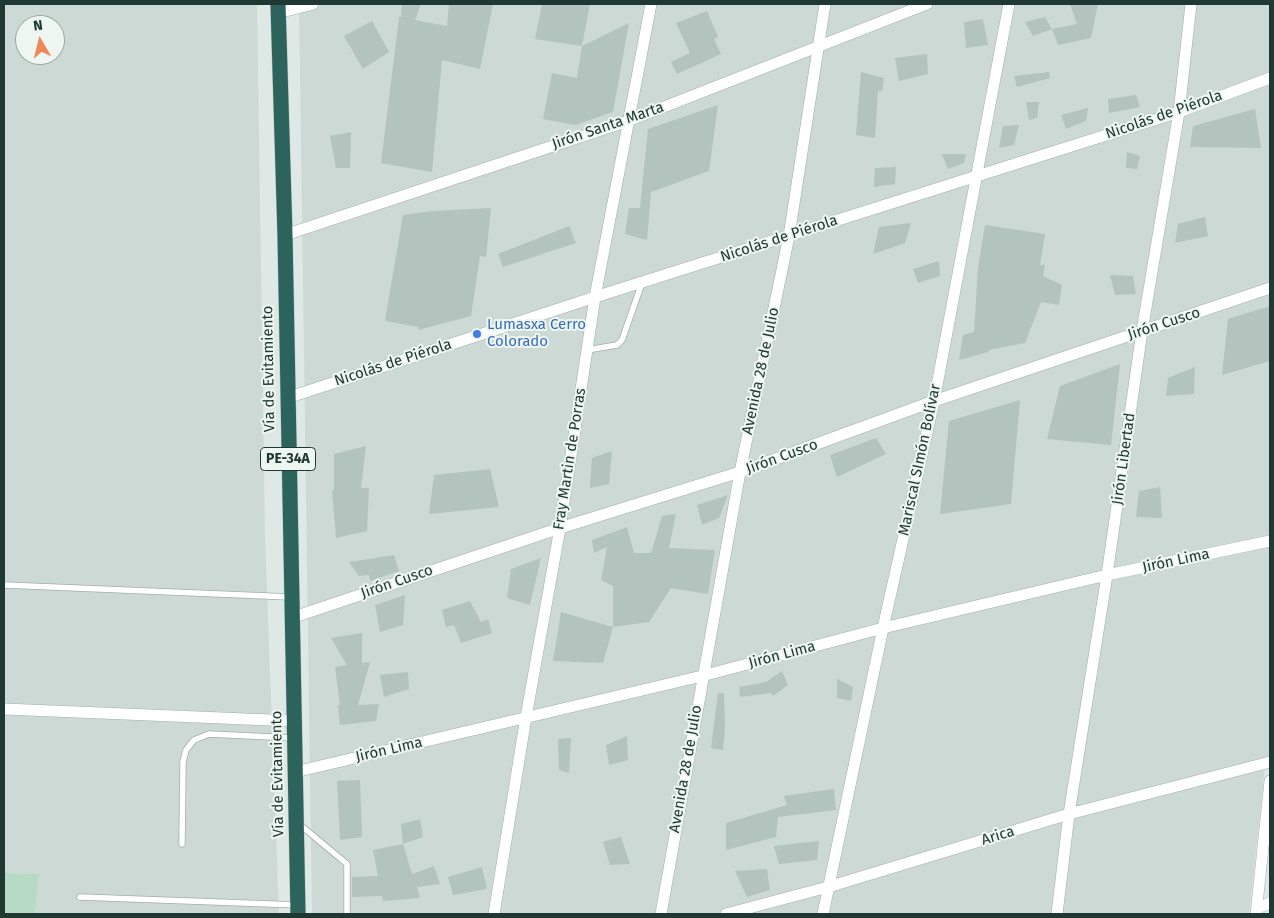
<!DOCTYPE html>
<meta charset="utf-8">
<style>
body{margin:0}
#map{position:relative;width:1274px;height:918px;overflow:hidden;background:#dee9e5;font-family:"Fira Sans",sans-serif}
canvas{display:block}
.frame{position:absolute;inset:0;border:5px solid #203833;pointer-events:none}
.north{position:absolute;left:15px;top:15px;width:50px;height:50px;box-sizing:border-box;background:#eef6f2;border:1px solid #9caaa6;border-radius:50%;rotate:352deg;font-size:14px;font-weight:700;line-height:20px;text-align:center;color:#203833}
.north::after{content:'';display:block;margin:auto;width:18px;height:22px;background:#ef8756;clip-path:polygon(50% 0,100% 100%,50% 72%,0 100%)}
</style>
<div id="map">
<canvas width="1274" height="918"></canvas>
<div class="frame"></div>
<div class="north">N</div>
</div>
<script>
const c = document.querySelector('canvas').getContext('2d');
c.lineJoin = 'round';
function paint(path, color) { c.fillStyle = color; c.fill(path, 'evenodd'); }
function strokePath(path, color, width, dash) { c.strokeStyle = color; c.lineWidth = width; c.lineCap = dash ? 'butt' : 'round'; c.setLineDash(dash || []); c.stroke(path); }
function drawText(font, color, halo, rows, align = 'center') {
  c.font = font + ' "Fira Sans",sans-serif'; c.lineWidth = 4; c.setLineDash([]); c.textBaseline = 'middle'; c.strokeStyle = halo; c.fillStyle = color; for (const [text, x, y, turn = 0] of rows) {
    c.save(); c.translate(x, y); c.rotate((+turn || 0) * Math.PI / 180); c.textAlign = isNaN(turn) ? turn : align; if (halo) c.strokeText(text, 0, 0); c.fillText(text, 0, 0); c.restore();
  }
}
const built = new Path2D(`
 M4 4H257L265 538 279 914H35L39 874 4 873ZM25 25H55V55H25Z
 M299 4H1270V757L1266 758 1249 914H312Z`);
const green = new Path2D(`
 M4 873 39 874 35 914H4Z`);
const building = new Path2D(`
 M402 4H421L415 20 447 26 449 4H493L480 69 442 60 432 172 381 163 399 17H401Z
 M542 4H590L582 46 535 39Z
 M1070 4H1098L1091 38 1058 45 1052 29 1077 24Z
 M707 11 718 37 714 39 721 54 677 74 671 62 690 53 676 23Z
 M1045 17 1052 29 1033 36 1025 22Z
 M983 19 988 45 966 48 964 22Z
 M372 21 389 52 363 69 344 36Z
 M629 23 613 112 575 125 543 119 552 73 577 78 582 46Z
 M927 54 928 74 899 81 895 58Z
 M861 72 884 78 882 91H878L875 138 856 135Z
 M1049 72 1050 78 1017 87 1014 76Z
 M1136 95 1140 107 1109 113 1108 99Z
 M1026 102H1039L1037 118 1029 120Z
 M718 105 709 171 651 192 647 240 625 234 629 208H640L648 129Z
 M1088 108 1086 121 1066 129 1061 115Z
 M1255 109 1261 148 1190 147 1193 126Z
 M1019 125 1014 145 999 148 1003 126Z
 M351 132 350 168H336L330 136Z
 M1127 152 1140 156 1137 169 1126 168Z
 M942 154H966L964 163 948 169Z
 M896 167 895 184 874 187 875 168Z
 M491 208 486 257 480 256 471 316 418 330 419 327 385 321 403 215 433 211Z
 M1205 217 1208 236 1175 243 1178 224Z
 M911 223 905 243 873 254 879 227Z
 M985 225 1045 234 1040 265H1045L1043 276 1062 285 1059 305 1041 302 1025 343 989 350V352L959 360 963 335 974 332 978 268Z
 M569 226 576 243 503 267 498 254Z
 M939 261 940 276 918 283 913 269Z
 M1110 275 1133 276 1136 294 1115 295Z
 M1270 306V361L1222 375 1228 319Z
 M1120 364 1111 445 1047 439 1060 386Z
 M1195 367 1194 394 1166 396 1168 378Z
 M1020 400 1011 504 940 514 949 421Z
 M876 438 886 454 837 477 830 455Z
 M366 446 361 488H369L367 531 336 538 332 490H334V454Z
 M612 451 609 484 590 488 592 458Z
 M490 469 499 507 429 514 434 475Z
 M1160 487 1162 518 1136 517 1139 491Z
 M728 495 719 518 702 525 697 505Z
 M676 514 669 548 715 550 708 594 671 588 649 622 613 627V586L601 580 607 547 594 553 592 540 627 527 634 553H651L662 516Z
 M394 555 399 571 370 581 369 575 359 576 349 562Z
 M541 558 530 605 507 598 511 569Z
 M405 595 403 625 380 632 375 605Z
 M470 601 481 622 488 619 492 633 461 643 454 625 446 627 442 610Z
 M561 612 613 627 603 663 553 661Z
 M362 633V663L370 662 358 705 379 704 376 721 340 725 338 705H340L335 667 347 665 331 638Z
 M782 671 788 685 773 696 771 693 740 697 739 687 766 682Z
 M408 672 409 689 384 697 380 675Z
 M837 679 853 687 851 701 837 698Z
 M718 693H724L725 728 723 750 711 748Z
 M627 736 628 760 609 765 606 745Z
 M571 738 569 773 559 770 558 739Z
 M360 780 362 837 340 840 337 781Z
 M834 789 836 810 778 817 776 837 726 850V823L787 805 784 796Z
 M420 819 423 837 403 844 401 824Z
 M621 837 630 864 610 865 603 842Z
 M819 841 817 860 779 864 774 846Z
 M403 844 412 874 434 866 440 884 417 887 420 898 383 901 382 896 352 897V877L378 876 373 850Z
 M482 867 487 889 453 895 448 877Z
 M767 869 770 890 747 897 735 871Z`);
const lane = new Path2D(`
 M587 350 617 345 622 340 642 283
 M4 585 291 597
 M299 824 347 864V914
 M182 844 183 762 186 750 194 740 209 734 294 738
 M80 897 298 905`);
const street = new Path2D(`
 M278 13 313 4
 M285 235 628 121 927 4
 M287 398 595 297 1179 112 1270 78
 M291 618 560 528 740 472 934 401 1270 288
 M4 709 294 721
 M295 772 702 676 883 628 1107 575 1270 541
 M1257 908 1270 903
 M494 914 526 717 560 528 595 297 651 4
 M661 914 740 472 789 236 825 4
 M726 914 828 887 1069 814 1270 762
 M823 914 883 628 934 401 1009 4
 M1057 914 1069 814 1107 575 1142 331 1179 112 1191 4
 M1256 914 1270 781`);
const highway = new Path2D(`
 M278 4 285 235 298 914`);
const markers = [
 [477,334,5,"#3f7fe0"]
];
const shields = [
 [288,459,55]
];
const shieldNames = [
 ["PE-34A",288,459]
];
const streetNames = [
 ["Nicolás de Piérola",1164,115,-19],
 ["Jirón Santa Marta",608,126,-19],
 ["Nicolás de Piérola",779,239,-18],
 ["Jirón Cusco",1164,324,-18],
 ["Nicolás de Piérola",393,363,-18],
 ["Vía de Evitamiento",269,369,-91],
 ["Avenida 28 de Julio",761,371,-78],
 ["Jirón Cusco",782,457,-20],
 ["Fray Martin de Porras",570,459,-81],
 ["Jirón Libertad",1124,459,-82],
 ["Mariscal SImón Bolívar",920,460,-78],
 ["Jirón Lima",1176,561,-12],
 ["Jirón Cusco",397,582,-19],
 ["Jirón Lima",782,655,-15],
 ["Jirón Lima",389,750,-13],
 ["Avenida 28 de Julio",686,769,-80],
 ["Vía de Evitamiento",278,774,-91],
 ["Arica",998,836,-17]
];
const shopNames = [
 ["Lumasxa Cerro",487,325],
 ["Colorado",487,342]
];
paint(built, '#ccd9d4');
paint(green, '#b6dac3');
paint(building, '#b3c4be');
strokePath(lane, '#a1b0ac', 7);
strokePath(street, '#a1b0ac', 12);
strokePath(highway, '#bcc3c2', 16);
strokePath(lane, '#fff', 5.5);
strokePath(street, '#fff', 11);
strokePath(highway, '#2c635c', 15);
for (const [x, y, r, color] of markers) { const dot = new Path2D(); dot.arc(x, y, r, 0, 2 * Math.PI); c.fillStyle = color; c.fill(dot); strokePath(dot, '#eef6f2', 2); }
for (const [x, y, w] of shields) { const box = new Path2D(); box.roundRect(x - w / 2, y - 11.5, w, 23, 4); c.fillStyle = '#eef6f2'; c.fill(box); strokePath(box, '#203833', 1); }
drawText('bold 14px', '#203833', null, shieldNames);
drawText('15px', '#203833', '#eef6f2', streetNames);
drawText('15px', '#366cbe', '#eef6f2', shopNames, 'left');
</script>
